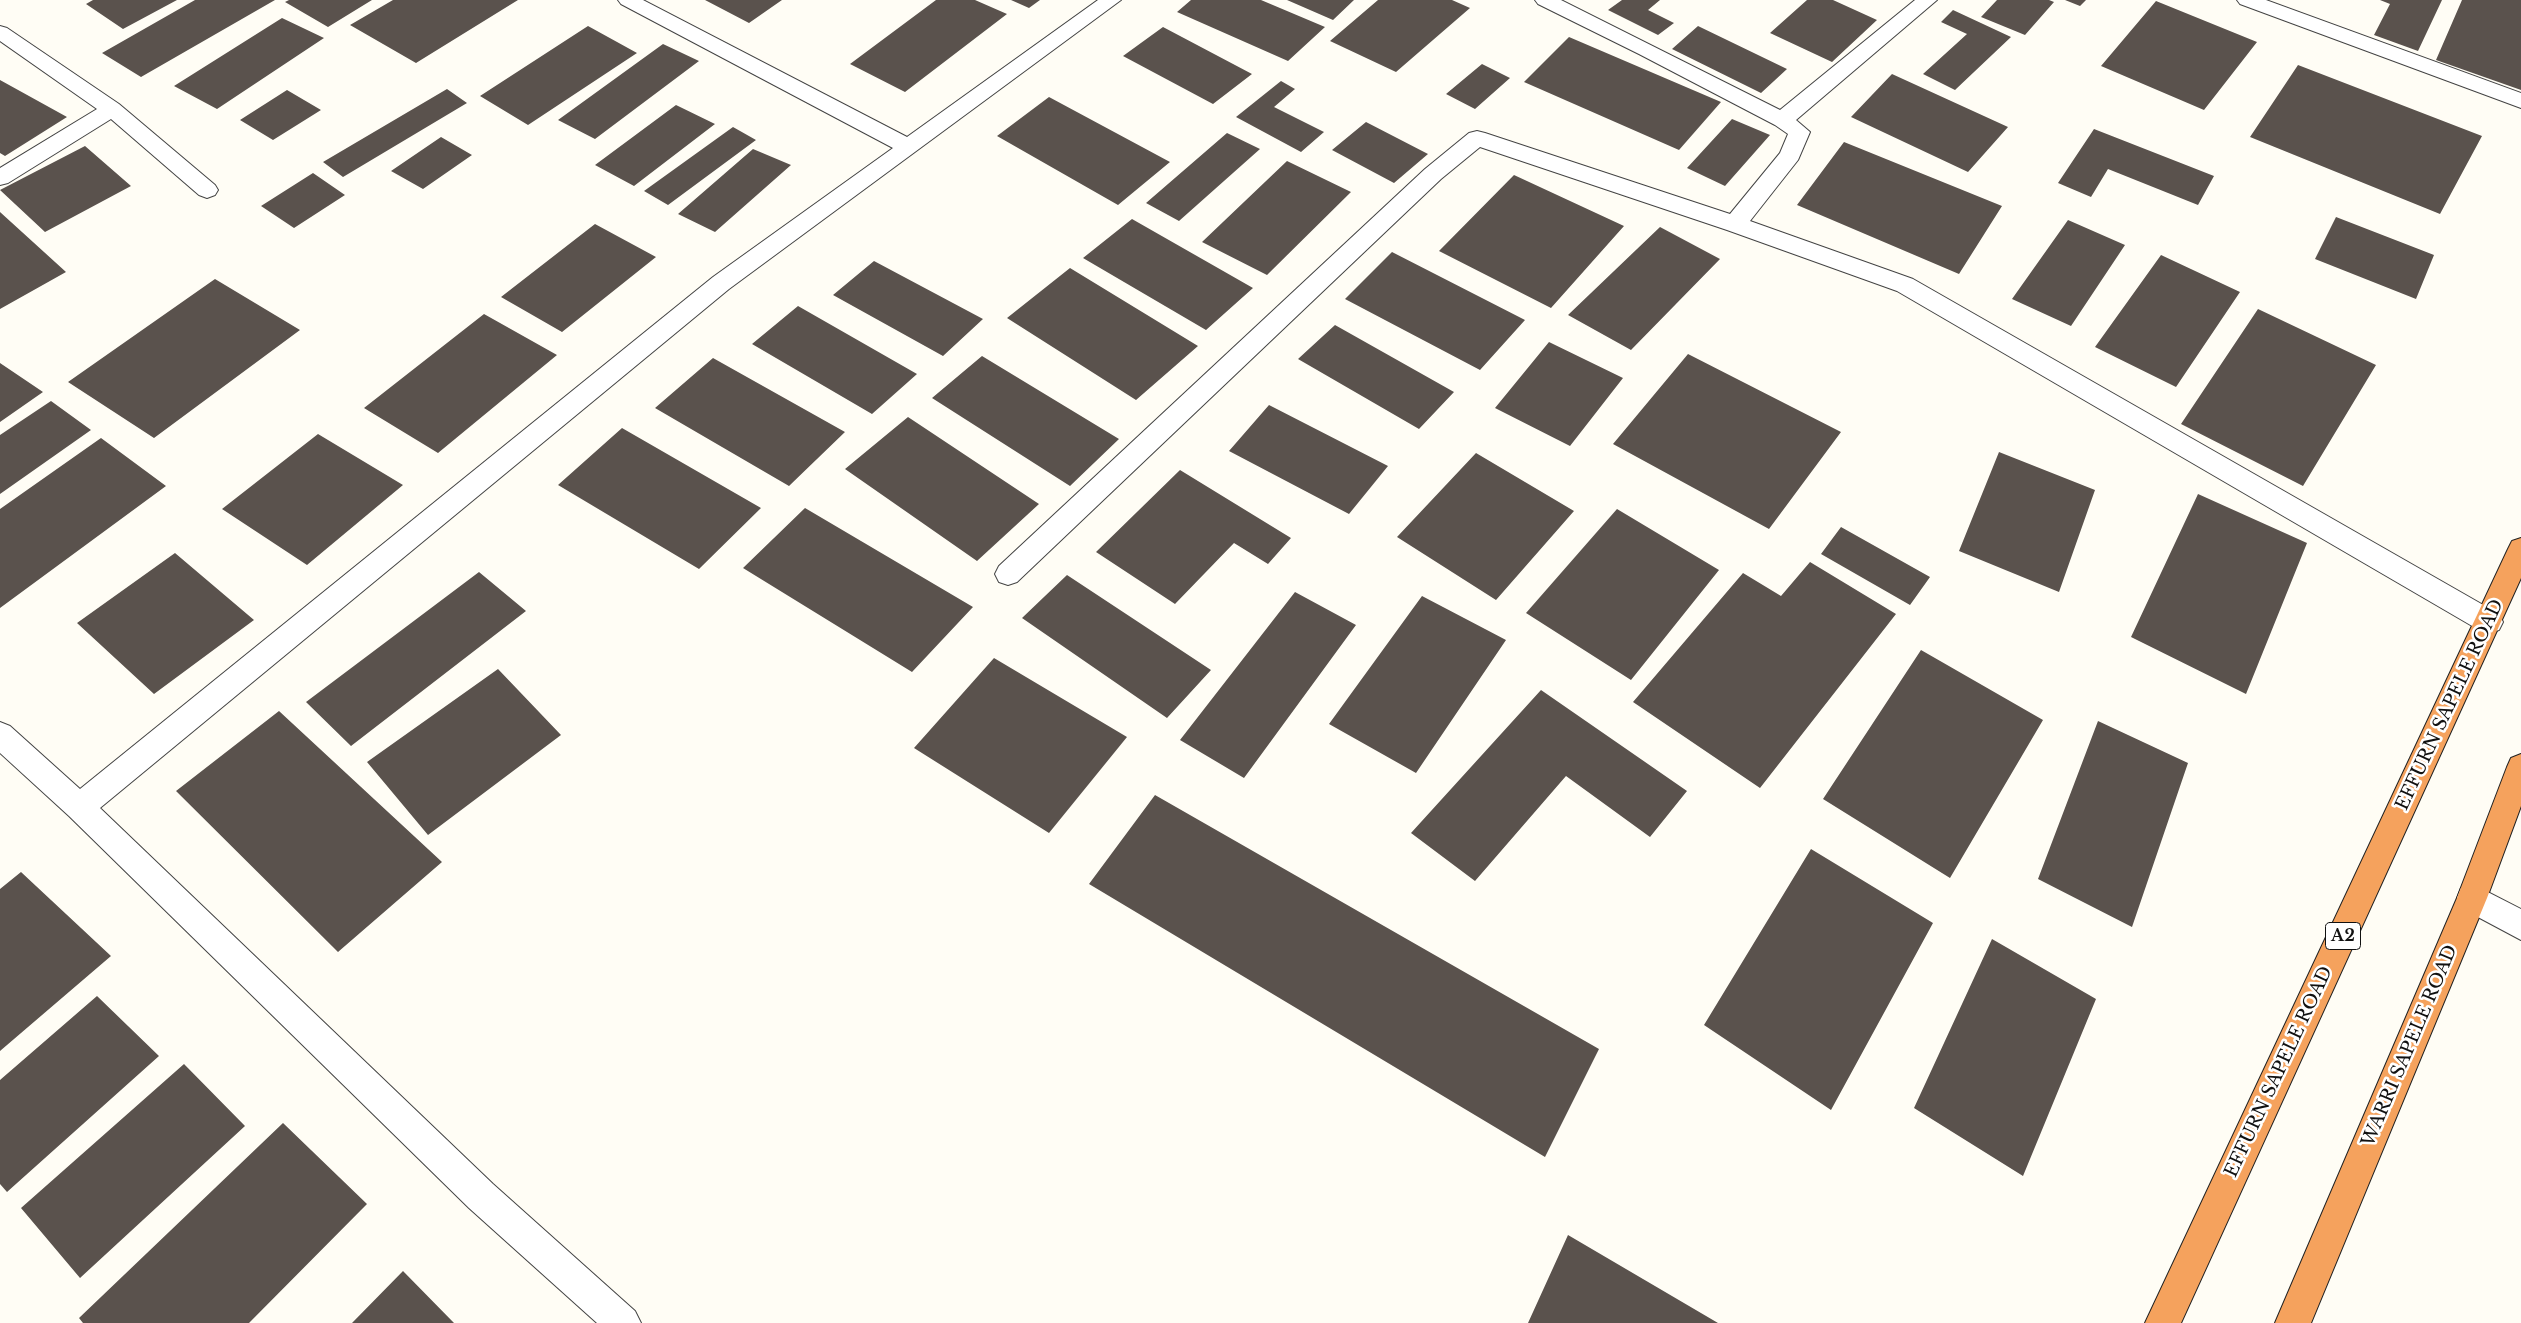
<!DOCTYPE html>
<style>
body{margin:0}
canvas{display:block;background:#fffdf5}
</style>
<canvas width="2521" height="1323"></canvas>
<script>
const c = document.querySelector('canvas').getContext('2d');
c.lineJoin = 'round';
function paint(path, color) { c.fillStyle = color; c.fill(path, 'evenodd'); }
function strokePath(path, color, width, dash) { c.strokeStyle = color; c.lineWidth = width; c.lineCap = dash ? 'butt' : 'round'; c.setLineDash(dash || []); c.stroke(path); }
function drawText(font, color, halo, rows, align = 'center') {
  c.font = font + ' "Libre Baskerville",serif'; c.lineWidth = 5; c.setLineDash([]); c.textBaseline = 'middle'; c.strokeStyle = halo; c.fillStyle = color; for (const [text, x, y, turn = 0] of rows) {
    c.save(); c.translate(x, y); c.rotate((+turn || 0) * Math.PI / 180); c.textAlign = isNaN(turn) ? turn : align; if (halo) c.strokeText(text, 0, 0); c.fillText(text, 0, 0); c.restore();
  }
}
const building = new Path2D(`
 M93 0H177L123 29 86 4Z
 M195 0H275L141 77 102 53Z
 M289 0H372L328 27 285 2Z
 M393 0H518L416 63 350 25Z
 M705 0H782L749 23Z
 M936 0H975L1007 14 905 92 850 64Z
 M1011 0H1040L1029 8Z
 M1191 0H1261L1325 27 1288 61 1177 12Z
 M1287 0H1354L1333 20Z
 M1378 0H1452L1470 8 1396 72 1330 41Z
 M1622 0H1660L1648 10 1674 23 1658 35 1608 10Z
 M1807 0H1833L1877 20 1832 62 1770 33Z
 M1997 0H2049L2054 2 2025 35 1981 17Z
 M2065 0H2086L2080 6Z
 M2380 0H2442L2418 51 2374 35 2390 4Z
 M2462 0H2521V90L2436 60Z
 M2156 1 2257 42 2204 110 2101 66Z
 M1953 10 2011 37 1955 90 1923 74 1967 34 1941 22Z
 M282 18 324 38 217 109 174 86Z
 M588 26 637 53 528 125 480 96Z
 M1698 26 1787 69 1761 93 1672 49Z
 M1163 27 1252 74 1213 104 1123 56Z
 M1569 37 1721 102 1679 150 1524 82Z
 M663 44 699 61 595 139 558 120Z
 M1482 64 1510 78 1475 109 1446 94Z
 M2298 65 2482 136 2440 214 2250 137Z
 M1892 74 2008 127 1968 172 1851 117Z
 M0 80 67 117 5 156 0 153Z
 M1281 81 1295 89 1274 107 1324 132 1301 152 1236 117Z
 M447 89 467 103 343 177 323 162Z
 M287 90 321 110 273 140 240 120Z
 M1049 97 1170 162 1118 205 997 136Z
 M676 105 715 124 634 186 595 165Z
 M1732 119 1770 135 1725 186 1687 168Z
 M1366 122 1428 154 1394 183 1332 150Z
 M733 127 756 140 668 205 644 191Z
 M2094 129 2214 176 2198 205 2108 169 2091 197 2058 183Z
 M1227 133 1260 149 1179 221 1146 203Z
 M441 137 472 155 423 189 391 171Z
 M1844 142 2002 206 1959 274 1797 205Z
 M85 146 131 186 45 232 0 190Z
 M753 149 791 165 715 232 678 214Z
 M1287 161 1351 192 1267 275 1202 242Z
 M313 173 345 195 294 228 261 206Z
 M1514 175 1624 226 1551 308 1439 251Z
 M0 212 66 272 0 309Z
 M2336 217 2434 255 2416 299 2315 259Z
 M1132 219 1253 288 1206 330 1083 258Z
 M2068 220 2125 245 2071 326 2012 299Z
 M595 224 656 257 562 332 501 297Z
 M1660 227 1720 259 1631 350 1568 315Z
 M1392 252 1525 320 1480 370 1345 299Z
 M2161 255 2240 292 2176 387 2095 347Z
 M874 261 983 319 943 356 833 295Z
 M1070 268 1198 346 1136 400 1007 318Z
 M215 279 300 330 154 438 68 382Z
 M798 306 917 374 872 414 752 344Z
 M2258 309 2376 365 2303 486 2181 424Z
 M484 314 557 355 438 453 364 408Z
 M1335 325 1454 392 1419 429 1298 359Z
 M1549 342 1623 378 1570 446 1495 408Z
 M1688 354 1841 432 1769 529 1613 444Z
 M982 356 1119 439 1070 486 932 398Z
 M713 358 845 432 789 486 655 408Z
 M0 363 43 392 0 422Z
 M51 401 91 430 0 494V435Z
 M1269 405 1388 466 1349 514 1229 451Z
 M908 417 1039 504 977 561 845 469Z
 M622 428 761 508 699 569 558 485Z
 M318 434 403 485 307 565 222 509Z
 M101 438 166 486 0 608V509Z
 M1999 452 2095 490 2059 592 1959 551Z
 M1476 453 1574 511 1496 600 1397 537Z
 M1180 470 1291 538 1268 564 1234 543 1175 604 1096 552Z
 M2198 494 2307 543 2246 694 2131 637Z
 M805 508 973 607 912 672 743 568Z
 M1617 509 1719 570 1631 680 1526 613Z
 M1841 527 1930 577 1910 605 1821 554Z
 M175 553 254 620 154 694 77 623Z
 M1810 562 1896 614 1760 788 1633 702 1743 573 1781 596Z
 M479 572 526 611 351 746 306 702Z
 M1067 575 1211 670 1167 718 1022 618Z
 M1295 592 1356 625 1244 778 1180 740Z
 M1422 596 1506 640 1416 773 1329 724Z
 M1921 650 2043 720 1950 878 1823 799Z
 M994 658 1127 737 1049 833 914 748Z
 M498 669 561 735 428 835 367 762Z
 M1541 690 1687 791 1650 837 1566 776 1475 881 1411 833Z
 M279 711 442 862 338 952 176 791Z
 M2098 721 2188 763 2132 927 2038 879Z
 M1155 795 1599 1049 1545 1157 1089 884Z
 M1811 849 1933 923 1831 1110 1704 1025Z
 M21 872 111 956 0 1051V889Z
 M1992 939 2096 999 2023 1176 1914 1108Z
 M97 996 159 1056 7 1192 0 1184V1080Z
 M184 1064 245 1126 80 1278 21 1208Z
 M283 1123 367 1204 249 1323H83L79 1318Z
 M1568 1235 1718 1323H1528Z
 M403 1271 454 1323H352Z`);
const minor = new Path2D(`
 M618 0H643L907 137 1098 0H1121L729 289 100 808 493 1184 635 1311 641 1323H597L469 1208 69 816 0 753V722L10 726 80 789 713 277 893 148 621 4Z
 M1535 0H1561L1780 110 1915 0H1937L1796 120 1810 132 1798 160 1750 221 1913 279 2499 614 2503 622 2499 630 2489 633 2479 630 1897 291 1727 230 1480 147 1441 179 1017 582 1008 585 999 582 995 574 999 566 1425 169 1469 133 1477 131 1485 133 1730 214 1780 153 1788 134 1775 125 1639 54 1538 4Z
 M2237 0H2266L2521 93V108L2240 4Z
 M0 26 7 28 119 104 215 185 218 190 215 195 207 198 199 195 111 119 8 183 0 185V168L97 109 0 41Z
 M2472 884 2521 909V940L2461 908 2457 898 2461 888Z`);
const highway = new Path2D(`
 M2521 538V578L2181 1323H2145L2508 549 2512 541Z
 M2521 754V806L2487 898 2311 1323H2275L2457 898 2507 767 2511 758Z`);
const shields = [
 [2343,936,35]
];
const shieldNames = [
 ["A2",2343,936]
];
const streetNames = [
 ["EFFURN SAPELE ROAD",2450,705,-65],
 ["WARRI SAPELE ROAD",2410,1046,-67],
 ["EFFURN SAPELE ROAD",2279,1072,-65]
];
paint(building, '#5a524d');
strokePath(minor, '#444', 2);
strokePath(highway, '#222', 2);
paint(minor, '#fff');
paint(highway, '#f5a25d');
for (const [x, y, w] of shields) { const box = new Path2D(); box.roundRect(x - w / 2, y - 13.5, w, 27, 4); c.fillStyle = '#fff'; c.fill(box); strokePath(box, '#111', 1); }
drawText('bold 16px', '#111', null, shieldNames);
drawText('18px', '#111', '#fff', streetNames);
</script>
